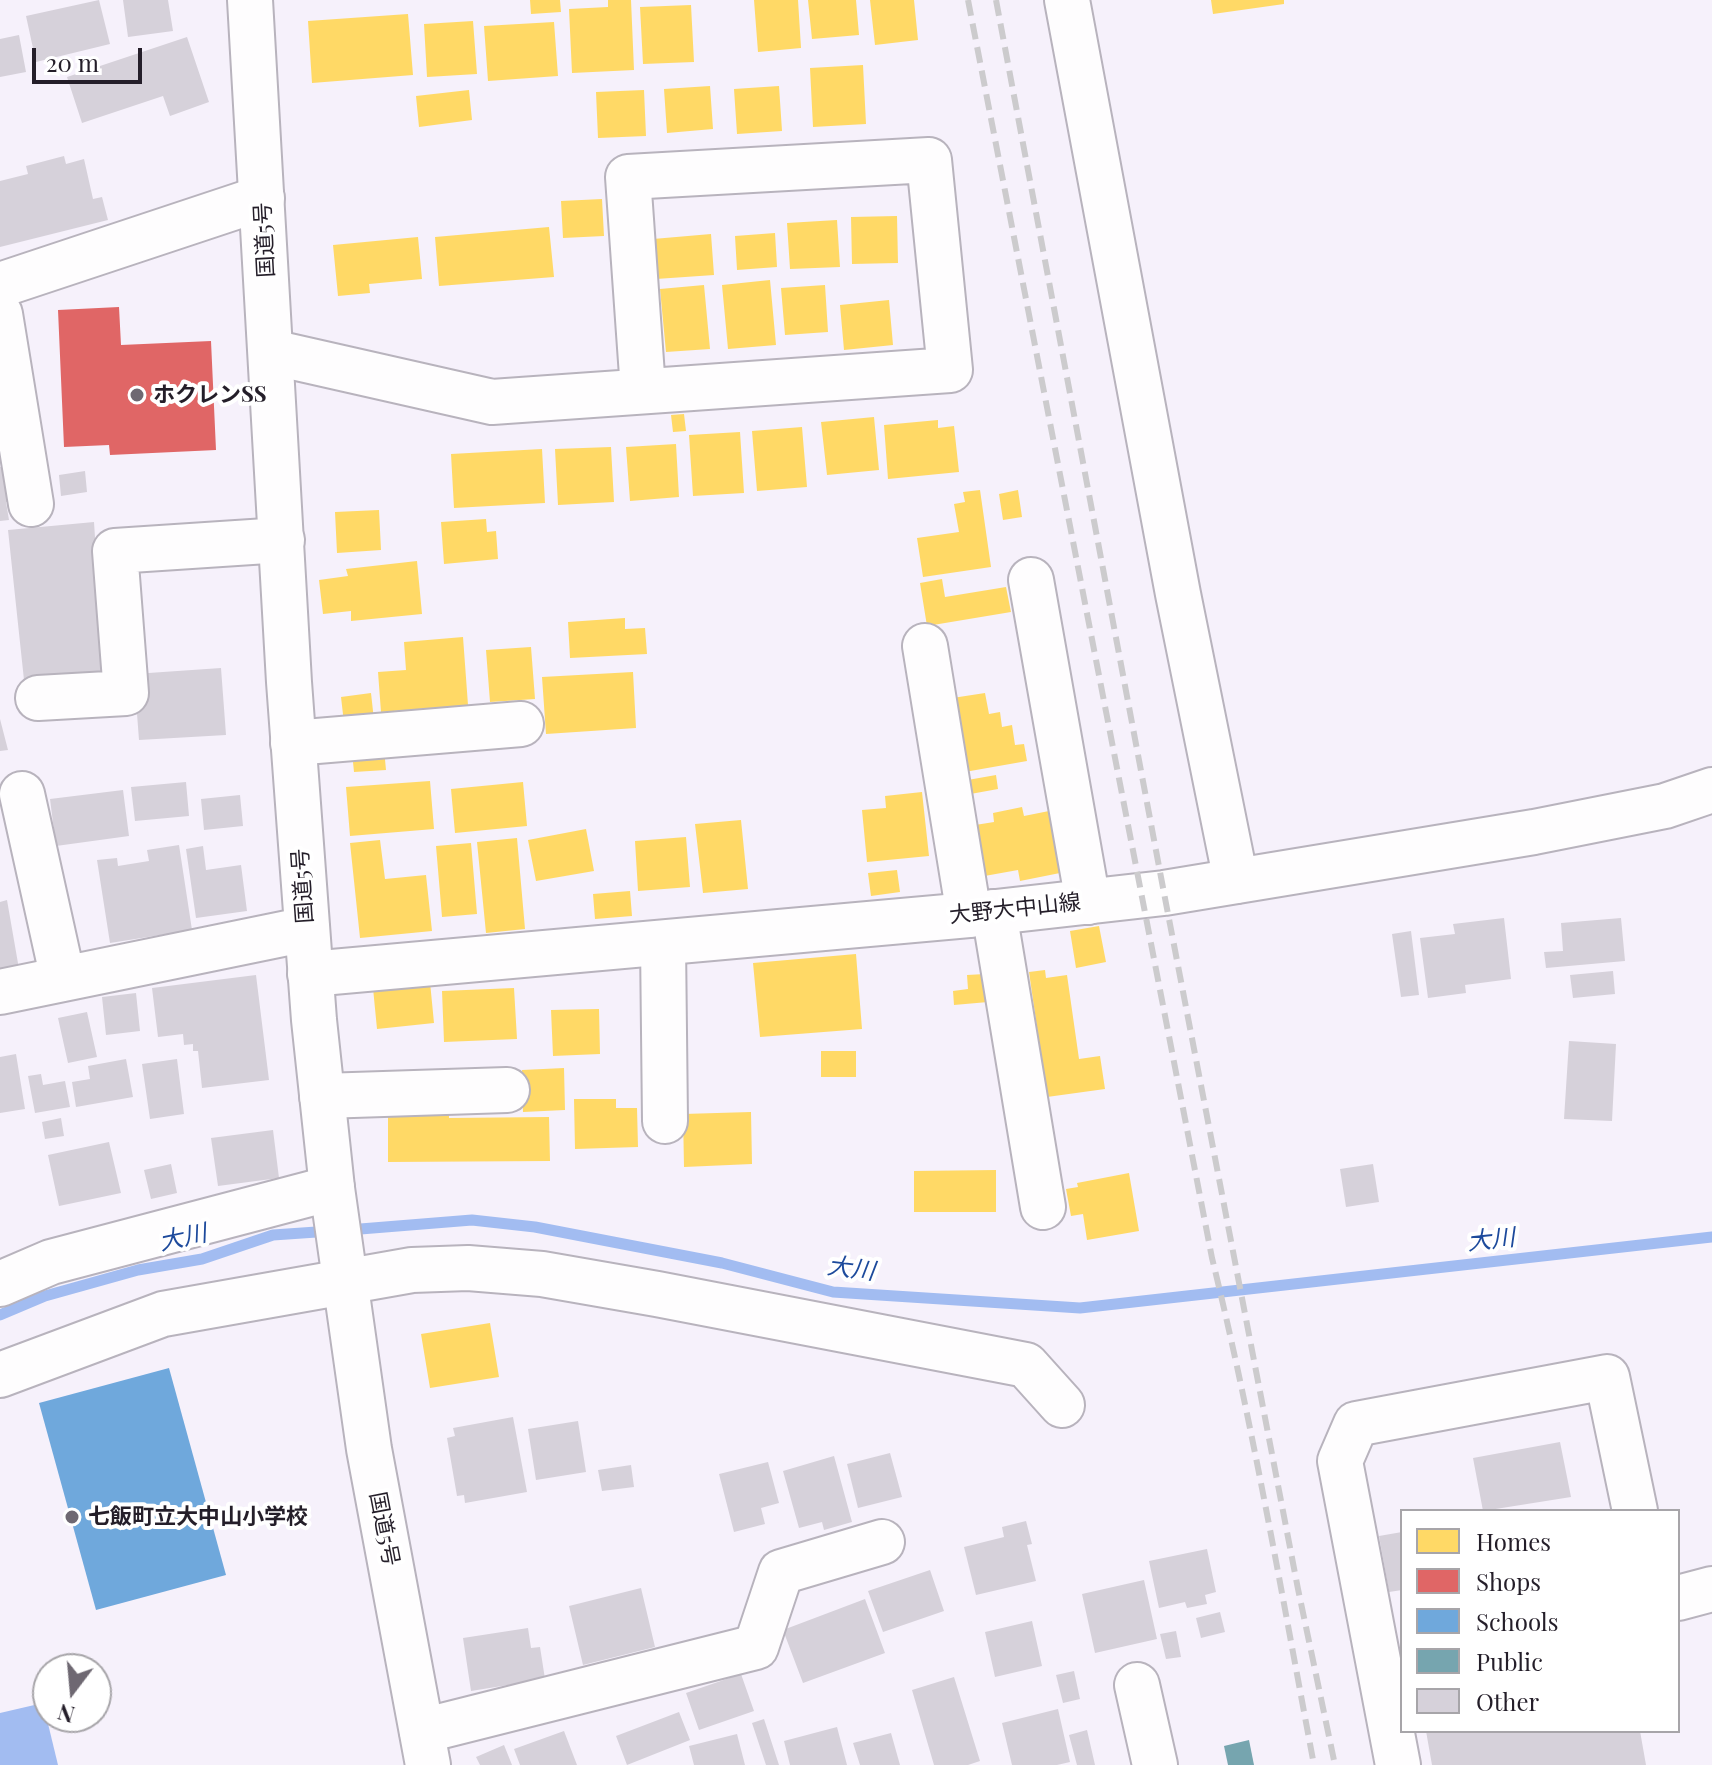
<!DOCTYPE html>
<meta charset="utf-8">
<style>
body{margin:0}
#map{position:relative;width:1712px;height:1765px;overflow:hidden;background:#f6f1fb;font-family:"Playfair Display",serif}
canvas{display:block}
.legend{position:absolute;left:1400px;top:1509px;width:280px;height:224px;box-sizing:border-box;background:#fff;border:2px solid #a7a5a9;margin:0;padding:10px 14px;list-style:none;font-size:24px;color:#241e29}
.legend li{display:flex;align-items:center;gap:16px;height:40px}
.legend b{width:40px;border:2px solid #a7a5a9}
.north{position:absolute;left:32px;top:1653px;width:80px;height:80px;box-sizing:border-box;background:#fff;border:2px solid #a7a5a9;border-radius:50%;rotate:196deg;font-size:22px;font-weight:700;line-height:32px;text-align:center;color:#241e29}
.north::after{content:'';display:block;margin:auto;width:28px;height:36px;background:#6e6872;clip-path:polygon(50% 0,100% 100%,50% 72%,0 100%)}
.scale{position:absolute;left:32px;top:48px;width:110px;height:36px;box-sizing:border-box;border:4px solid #241e29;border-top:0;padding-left:10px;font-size:24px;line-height:28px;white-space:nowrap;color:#241e29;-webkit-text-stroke:6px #fff;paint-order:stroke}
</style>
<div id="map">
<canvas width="1712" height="1765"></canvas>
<ul class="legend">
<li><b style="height:22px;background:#ffd966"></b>Homes</li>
<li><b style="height:22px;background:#e06666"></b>Shops</li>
<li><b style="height:22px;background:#6fa8dc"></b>Schools</li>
<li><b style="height:22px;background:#76a5af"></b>Public</li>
<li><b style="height:22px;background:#d6d1da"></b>Other</li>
</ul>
<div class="north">N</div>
<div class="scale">20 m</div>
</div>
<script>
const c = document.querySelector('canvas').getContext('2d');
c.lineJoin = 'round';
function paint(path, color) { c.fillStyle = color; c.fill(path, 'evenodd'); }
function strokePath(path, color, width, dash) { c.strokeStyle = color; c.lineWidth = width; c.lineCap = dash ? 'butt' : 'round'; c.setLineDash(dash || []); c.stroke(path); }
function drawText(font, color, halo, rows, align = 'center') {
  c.font = font + ' "Playfair Display","Noto Sans JP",serif'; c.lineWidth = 8; c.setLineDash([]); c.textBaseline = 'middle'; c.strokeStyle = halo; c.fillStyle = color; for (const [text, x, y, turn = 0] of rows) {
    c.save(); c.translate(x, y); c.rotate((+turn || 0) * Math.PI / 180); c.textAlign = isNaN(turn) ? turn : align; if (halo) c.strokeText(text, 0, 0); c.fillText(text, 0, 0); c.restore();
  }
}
const water = new Path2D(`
 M43 1703 58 1765H0V1713Z`);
const homes = new Path2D(`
 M530 0H560L561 12 531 14Z
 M608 0H631L634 70 572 73 569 9 608 7Z
 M754 0H798L801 48 758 52Z
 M808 0H856L859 35 812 39Z
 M870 0H914L918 40 875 45Z
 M1211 0H1284V4L1213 14Z
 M691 5 694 62 643 64 640 7Z
 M408 14 413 75 312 83 308 21Z
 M473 21 477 74 427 77 424 24Z
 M554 22 558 76 488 81 484 26Z
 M863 65 866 124 813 127 810 68Z
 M710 86 713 129 667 133 664 89Z
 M779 86 782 131 737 134 734 89Z
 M469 90 472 120 419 127 416 96Z
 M644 90 646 136 598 138 596 92Z
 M602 199 604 236 563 238 561 201Z
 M897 216 898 263 852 264 851 217Z
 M837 220 840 267 790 269 787 223Z
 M549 227 554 277 439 286 435 237Z
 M775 233 777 267 737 270 735 236Z
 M711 234 714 275 656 279 653 239Z
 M418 237 422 279 369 284 370 293 338 296 333 245Z
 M770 280 776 345 728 349 722 285Z
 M704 285 710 349 666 352 660 289Z
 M825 285 828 332 785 335 781 288Z
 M889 300 893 345 844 350 840 305Z
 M684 414 686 431 673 432 671 415Z
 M874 417 879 470 827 475 821 422Z
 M938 420V428L954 426 959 472 888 479 884 425Z
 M802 427 807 487 757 491 752 431Z
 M740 432 744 493 693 496 689 435Z
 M676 444 679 497 630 501 626 447Z
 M611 447 614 502 558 505 555 449Z
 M542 449 545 503 454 508 451 454Z
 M980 490 991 567 923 577 917 538 959 532 954 504 965 502 963 492Z
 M1018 490 1022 517 1003 520 999 494Z
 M379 510 381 550 337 553 335 512Z
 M486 519 487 532 496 531 498 559 444 564 441 522Z
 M417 561 422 614 351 621V611L323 614 319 580 348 576 346 569Z
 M942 579 945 597 1006 587 1011 612 927 626 920 583Z
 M625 618V629L645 628 647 654 570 658 568 622Z
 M463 637 468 705 381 712 378 672 406 670 404 642Z
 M531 647 535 699 490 702 486 650Z
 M633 672 636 728 546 734 542 677Z
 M371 693 374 720 344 723 341 697Z
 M985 693 989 714 1000 712 1002 727 1012 725 1015 745 1024 744 1027 761 959 773 946 699Z
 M384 749 386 770 354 772 352 752Z
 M996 775 998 789 965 795 962 781Z
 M430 781 434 829 350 836 346 787Z
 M523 782 527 826 455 833 451 789Z
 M922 792 929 856 867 862 862 810 886 808 885 796Z
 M1022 807 1024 816 1054 810 1065 872 1020 881 1018 870 979 877 969 826 994 822 993 813Z
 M741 820 748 889 703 893 695 824Z
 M586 829 594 871 536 881 528 840Z
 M686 837 690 887 638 891 635 841Z
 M517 838 525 929 486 933 477 842Z
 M380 840 385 879 426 875 432 931 360 938 350 843Z
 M471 843 477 914 442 917 436 846Z
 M897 870 900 892 871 896 868 873Z
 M630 891 632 916 595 919 593 894Z
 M1099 926 1106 962 1076 968 1070 931Z
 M856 954 862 1029 760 1037 753 963Z
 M1045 970 1046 978 1067 975 1079 1059 1100 1056 1105 1089 1047 1097 1029 972Z
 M985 974 988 1002 954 1005 953 991 968 989 967 975Z
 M430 982 434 1023 377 1029 373 988Z
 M514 988 517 1039 444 1042 442 991Z
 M599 1009 600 1054 553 1056 551 1010Z
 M821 1051H856V1077H821Z
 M564 1068 565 1110 523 1112 522 1070Z
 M574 1099H616V1108H637L638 1147 575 1149Z
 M388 1105H449V1118L549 1117 550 1161 388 1162Z
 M751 1112 752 1164 684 1167 683 1114Z
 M996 1170V1212H914V1171Z
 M1129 1173 1139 1231 1087 1240 1083 1214 1071 1216 1066 1189 1078 1187 1077 1183Z
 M490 1323 499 1377 430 1388 421 1334Z`);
const shops = new Path2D(`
 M119 307 121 345 211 341 216 450 110 455 109 445 64 447 58 310Z`);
const schools = new Path2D(`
 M169 1368 226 1575 96 1610 39 1403Z`);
const public = new Path2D(`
 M1249 1740 1254 1765H1228L1224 1746Z`);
const stream = new Path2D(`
 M348 1230 472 1220 535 1227 722 1263 833 1292 1080 1308 1712 1237
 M0 1315 45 1296 138 1270 202 1259 273 1235 331 1231`);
const building = new Path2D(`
 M99 0 110 44 36 62 26 16Z
 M123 0H168L173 31 128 37Z
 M19 35 26 72 0 77V39Z
 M187 37 209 102 170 116 163 96 82 123 67 77Z
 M64 156 66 164 84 159 93 199 102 197 108 220 0 247V181L28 174 26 166Z
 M9 466 14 501 6 502 9 520 0 521V467Z
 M85 471 87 492 61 496 59 475Z
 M94 522 104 675 24 680 8 530Z
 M221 668 226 735 139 740 134 674Z
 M0 719 8 750 0 751Z
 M186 782 189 816 135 821 131 787Z
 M123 790 129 836 56 846 50 799Z
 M240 795 243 826 204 830 201 799Z
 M179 845 192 930 110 943 97 860 117 858 118 866 149 861 147 850Z
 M203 846 206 870 241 865 247 911 196 918 186 849Z
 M7 900 19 969 0 972V902Z
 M1504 918 1511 979 1465 985 1466 993 1428 998 1420 938 1455 934 1453 924Z
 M1621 918 1625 961 1546 968 1544 952 1563 951 1561 923Z
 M1411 931 1419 995 1401 997 1392 934Z
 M1613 971 1615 994 1573 998 1570 975Z
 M256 975 269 1080 202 1088 198 1051H193V1044L184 1045 183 1034 158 1037 152 988Z
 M136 993 140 1031 106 1035 102 997Z
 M87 1012 97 1057 68 1063 58 1018Z
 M1569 1041 1616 1044 1612 1121 1564 1119Z
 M16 1054 25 1109 0 1113V1057Z
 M126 1059 133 1097 76 1107 72 1082 90 1079 88 1066Z
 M177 1059 184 1114 150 1119 142 1064Z
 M41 1074 43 1085 65 1081 70 1107 35 1113 28 1076Z
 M61 1118 64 1136 45 1139 42 1122Z
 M273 1130 279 1178 218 1186 211 1138Z
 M109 1142 121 1193 59 1206 48 1155Z
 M171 1164 177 1193 151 1199 144 1170Z
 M1373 1164 1379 1202 1346 1207 1340 1169Z
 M513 1417 527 1492 465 1503 464 1495 457 1496 447 1438 455 1436 453 1428Z
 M578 1421 586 1472 536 1480 528 1429Z
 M1560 1442 1571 1497 1483 1511 1473 1458Z
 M890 1453 902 1497 858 1508 847 1464Z
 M834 1456 852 1522 824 1530 822 1522 799 1528 783 1471Z
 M768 1462 779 1503 761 1508 765 1524 734 1532 719 1474Z
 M631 1465 634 1487 602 1491 598 1470Z
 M1026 1521 1032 1544 1027 1545 1036 1581 976 1595 964 1547 1004 1537 1002 1527Z
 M1402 1532V1590L1389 1592 1379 1536Z
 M1207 1549 1216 1592 1205 1595 1207 1604 1187 1608 1185 1602 1159 1608 1149 1561Z
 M930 1570 944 1611 883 1632 868 1591Z
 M1144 1580 1157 1639 1095 1653 1082 1594Z
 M641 1588 655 1647 583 1665 569 1606Z
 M865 1599 885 1653 803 1683 783 1630Z
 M1220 1612 1225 1632 1201 1638 1196 1618Z
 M1032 1621 1042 1666 995 1677 985 1632Z
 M528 1628 531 1648 540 1647 545 1679 471 1691 463 1638Z
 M1176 1631 1181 1657 1166 1659 1160 1634Z
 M1074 1671 1080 1699 1063 1703 1056 1675Z
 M741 1674 754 1711 699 1730 686 1693Z
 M954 1677 980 1761 968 1765H934L912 1690Z
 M1058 1709 1070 1762 1057 1765H1012L1002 1723Z
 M679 1712 690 1740 627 1765 616 1736Z
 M764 1719 779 1765H766L752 1723Z
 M837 1727 847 1765H790L784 1741Z
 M1087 1730 1095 1765H1077L1069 1735Z
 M564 1731 577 1765H520L514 1749Z
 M1426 1731H1640L1646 1765H1432Z
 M891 1733 900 1765H860L853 1743Z
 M737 1734 745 1765H694L689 1746Z
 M504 1745 512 1765H480L476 1757Z`);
const minor = new Path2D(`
 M1067 0 1178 594 1236 881
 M0 285 262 198
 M0 314 31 504
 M271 352 492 402 950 370 929 160 628 177 643 390
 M1031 580 1088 902
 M925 646 969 915
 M38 698 126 693 115 551 282 540
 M293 743 521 724
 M22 794 63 979
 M994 912 1043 1207
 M663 943 665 1121
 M0 992 307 929
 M322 1096 507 1090
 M0 1284 51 1262 332 1188
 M0 1375 163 1314 412 1270 468 1268 542 1274 657 1294 1026 1365 1062 1405
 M1678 1598 1712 1589
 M1137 1685 1155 1765
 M422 1731 756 1647 781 1572 882 1542
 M1398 1765 1340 1461 1356 1424 1607 1377 1635 1511`);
const major = new Path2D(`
 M310 974 969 915 1164 893 1534 832 1665 806 1712 790`);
const highway = new Path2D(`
 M250 0 289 682 314 1020 332 1188 369 1449 428 1765`);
const rail = new Path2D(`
 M968 0 1212 1258C1253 1425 1282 1596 1314 1765
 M996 0 1164 893 1298 1589 1335 1765`);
const markers = [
 [137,395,8,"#6e6872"],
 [72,1517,8,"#6e6872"]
];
const streetNames = [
 ["国道5号",265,240,-93],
 ["国道5号",303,886,-94],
 ["大野大中山線",1015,909,-6],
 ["国道5号",384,1529,79]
];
const poiNames = [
 ["ホクレンSS",153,395],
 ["七飯町立大中山小学校",88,1517]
];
const waterNames = [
 ["大川",183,1238,-12],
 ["大川",1491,1240,-6],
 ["大川",851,1269,7]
];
paint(water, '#a2bcf1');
paint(homes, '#ffd966');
paint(shops, '#e06666');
paint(schools, '#6fa8dc');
paint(public, '#76a5af');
strokePath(stream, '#a2bcf1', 11);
paint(building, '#d6d1da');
strokePath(minor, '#b8b3bd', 48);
strokePath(major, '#b8b3bd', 48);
strokePath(highway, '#b8b3bd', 48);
strokePath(minor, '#fefdfe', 44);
strokePath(major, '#fefdfe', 44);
strokePath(highway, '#fefdfe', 44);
strokePath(rail, '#cccbcd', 6, [16, 8]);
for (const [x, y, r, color] of markers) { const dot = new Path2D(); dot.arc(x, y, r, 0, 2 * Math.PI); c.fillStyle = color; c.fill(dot); strokePath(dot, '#fff', 3); }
drawText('22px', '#241e29', '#fff', streetNames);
drawText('bold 22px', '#241e29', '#fff', poiNames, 'left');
drawText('italic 24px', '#1d4a9c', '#fff', waterNames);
</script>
